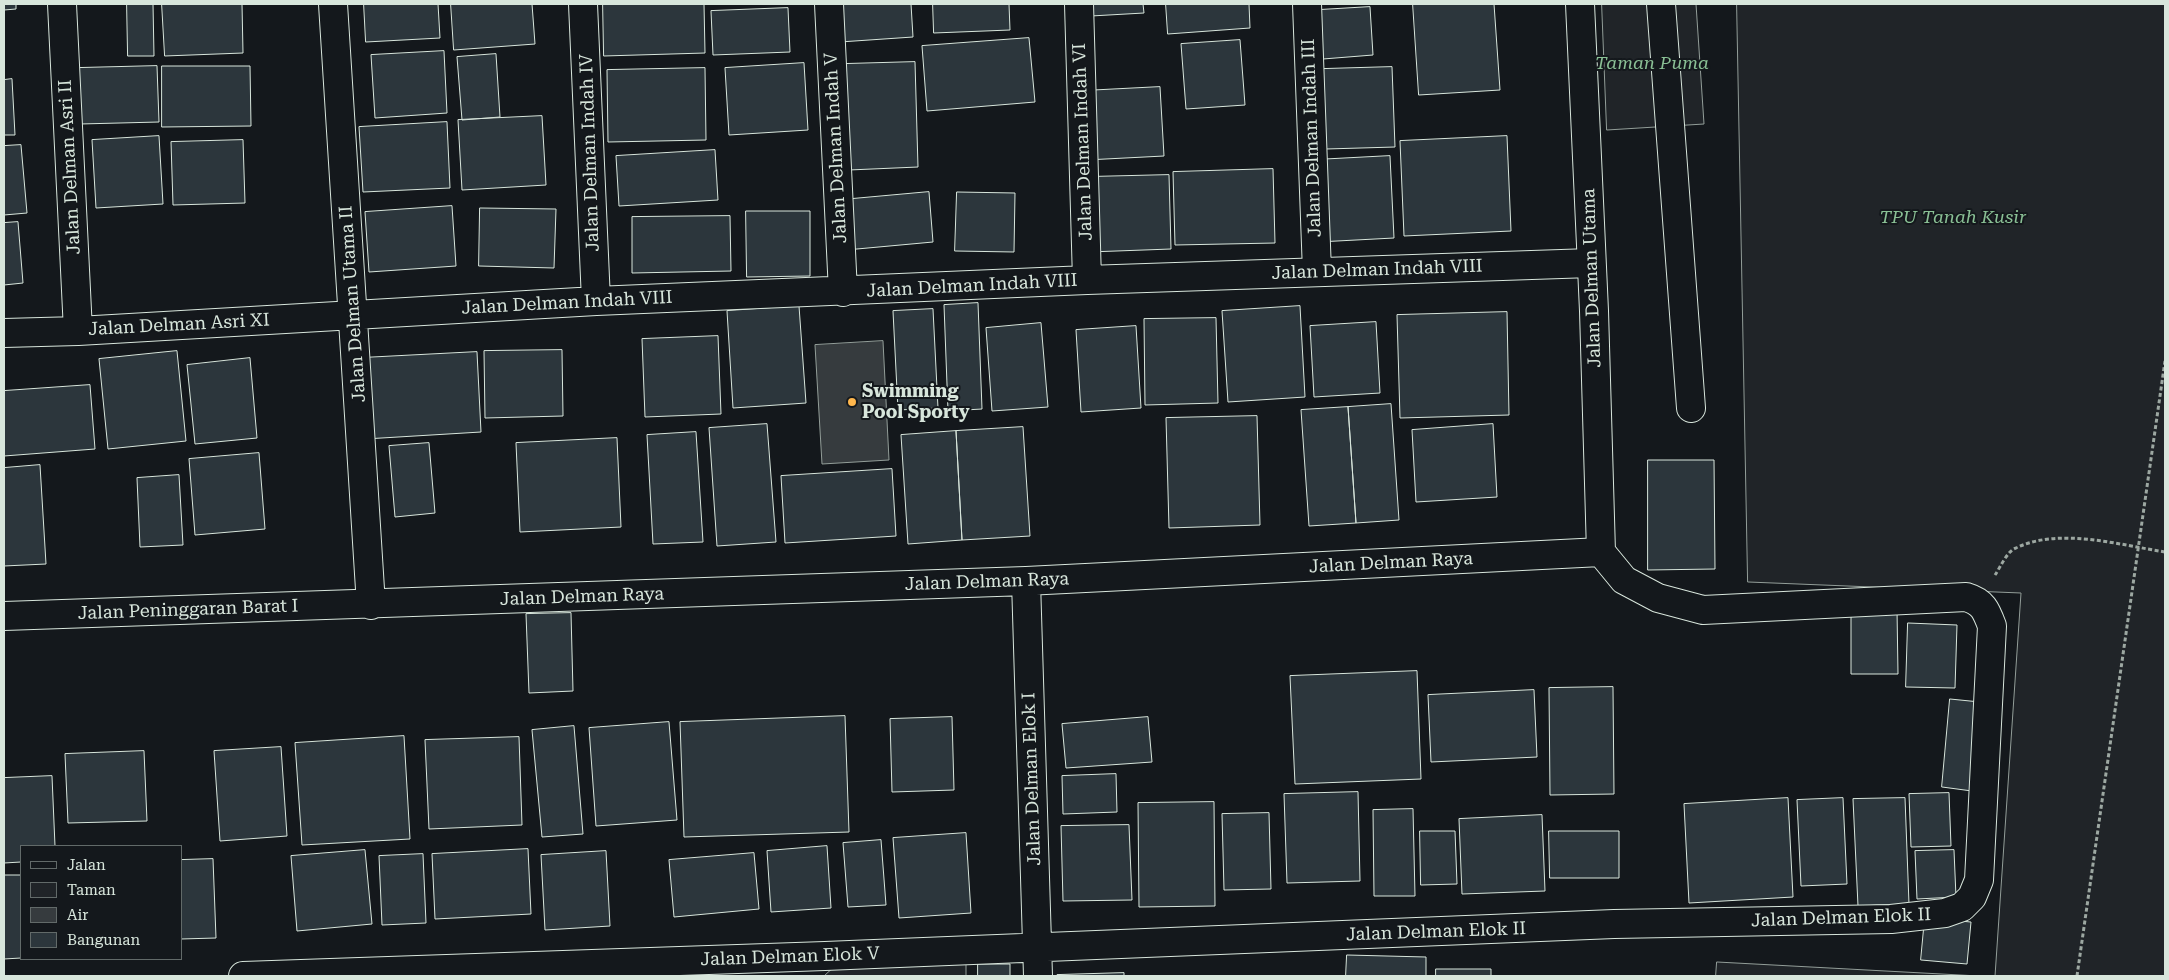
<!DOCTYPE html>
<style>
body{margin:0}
#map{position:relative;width:2169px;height:980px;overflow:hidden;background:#14181c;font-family:"Roboto Serif",serif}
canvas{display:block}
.frame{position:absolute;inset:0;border:5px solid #d8e6dc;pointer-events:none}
.legend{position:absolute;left:20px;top:845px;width:162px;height:115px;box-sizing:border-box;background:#14181c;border:1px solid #626a69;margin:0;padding:6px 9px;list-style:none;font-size:15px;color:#d8e6dc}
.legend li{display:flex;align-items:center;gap:10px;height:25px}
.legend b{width:25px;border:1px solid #626a69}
</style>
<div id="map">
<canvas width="2169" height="980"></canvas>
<div class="frame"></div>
<ul class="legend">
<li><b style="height:6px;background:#14181c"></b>Jalan</li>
<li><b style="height:14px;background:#202428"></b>Taman</li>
<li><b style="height:14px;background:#363b3e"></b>Air</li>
<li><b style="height:14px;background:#2c363c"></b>Bangunan</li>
</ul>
</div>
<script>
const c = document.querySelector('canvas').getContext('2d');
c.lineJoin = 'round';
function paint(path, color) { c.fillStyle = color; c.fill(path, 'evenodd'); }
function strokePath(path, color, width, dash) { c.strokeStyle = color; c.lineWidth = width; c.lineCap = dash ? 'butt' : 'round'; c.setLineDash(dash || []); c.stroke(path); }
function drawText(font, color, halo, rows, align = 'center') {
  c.font = font + ' "Roboto Serif",serif'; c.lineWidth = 4; c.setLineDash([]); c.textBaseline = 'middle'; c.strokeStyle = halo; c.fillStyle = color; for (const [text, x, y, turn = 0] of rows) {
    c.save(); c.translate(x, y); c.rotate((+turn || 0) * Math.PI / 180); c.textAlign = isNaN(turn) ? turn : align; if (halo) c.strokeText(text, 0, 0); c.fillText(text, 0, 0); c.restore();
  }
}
const green = new Path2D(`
 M1602 4H1696L1704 124 1607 130Z
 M1737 4H2165V976H1995L2021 593 1748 582Z
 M966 957V976H824L836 965Z
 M1717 962 1979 976H1716Z`);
const water = new Path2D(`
 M883 341 889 460 822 464 815 345Z`);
const building = new Path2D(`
 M4 4H16V9L4 10Z
 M127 4H153L154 56H128Z
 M162 4H242L243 53 165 56Z
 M364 4H438L440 38 366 42Z
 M451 4H532L535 44 454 50Z
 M603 4H704L705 53 604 56Z
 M838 4H911L913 37 840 42Z
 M933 4H1009L1010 30 934 33Z
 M1091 4H1143L1144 13 1091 16Z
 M1166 4H1249L1250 28 1168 34Z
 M1413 4H1494L1500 90 1419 95Z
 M1370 7 1373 55 1323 59 1319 10Z
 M788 8 790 52 713 55 711 11Z
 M1029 38 1035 102 927 111 922 46Z
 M1240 40 1245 105 1186 109 1181 44Z
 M444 51 447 113 375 118 371 55Z
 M496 54 500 117 462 120 457 57Z
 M915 62 918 167 849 170 844 64Z
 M804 63 808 130 729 135 725 68Z
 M157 66 159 122 80 124 78 68Z
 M162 66H250L251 126 162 127Z
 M1392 67 1395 147 1326 149 1323 69Z
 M705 68 706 140 608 142 607 70Z
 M12 79 15 135H4V80Z
 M1160 87 1164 156 1086 160 1082 91Z
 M542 116 546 185 462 190 458 120Z
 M447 122 450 188 363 192 359 127Z
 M159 136 163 204 96 208 92 140Z
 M1507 136 1511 231 1404 236 1400 141Z
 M243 140 245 203 173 205 171 142Z
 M21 145 27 213 4 215V146Z
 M715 150 718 200 619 206 616 156Z
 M1390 156 1394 238 1318 242 1314 160Z
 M1273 169 1275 243 1175 245 1173 172Z
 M1169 175 1171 249 1089 252 1087 177Z
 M929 192 933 242 846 250 841 200Z
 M957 192 1015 193 1014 252 955 251Z
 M452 206 456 266 369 272 365 212Z
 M480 208 556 209 554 268 479 266Z
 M746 211H810V276L747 277Z
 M730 216 731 271 632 273V217Z
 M18 222 23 283 4 285V223Z
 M978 303 982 409 948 411 944 305Z
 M799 306 806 403 733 408 727 311Z
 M1300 306 1305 397 1228 402 1222 311Z
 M933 309 938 408 898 410 893 311Z
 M1507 312 1509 415 1400 418 1397 315Z
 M1216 318 1218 403 1145 405 1144 319Z
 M1376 322 1380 393 1314 397 1310 326Z
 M1041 323 1048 407 992 411 986 328Z
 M1136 326 1141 408 1081 412 1076 330Z
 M718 336 721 414 645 417 642 339Z
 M562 350 563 416 485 418 484 351Z
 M177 351 186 441 108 449 99 359Z
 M477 352 481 432 365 439 361 358Z
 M250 358 257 438 195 444 187 365Z
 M90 385 95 449 4 456V391Z
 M1391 404 1399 520 1356 523 1348 407Z
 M1348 407 1356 523 1309 526 1301 410Z
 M1257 416 1260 525 1169 528 1166 418Z
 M767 424 776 542 717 546 709 428Z
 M1493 424 1497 497 1416 502 1412 430Z
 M1023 427 1030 536 962 540 956 431Z
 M956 431 962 540 908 544 901 435Z
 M696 432 703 542 653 544 647 435Z
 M617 438 621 527 520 532 516 443Z
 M429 443 435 513 395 517 389 446Z
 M259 453 265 529 195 535 189 459Z
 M1648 460H1714L1715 569 1648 570Z
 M40 465 46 564 4 566V468Z
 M892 469 896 536 785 543 781 476Z
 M179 475 183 545 140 547 137 478Z
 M1897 609 1898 674H1851V610Z
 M571 613 573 691 529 693 526 614Z
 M1908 623 1957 625 1955 688 1906 687Z
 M1417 671 1421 779 1295 784 1290 676Z
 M1613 687 1614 794 1550 795 1549 688Z
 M1534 690 1537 757 1431 762 1428 695Z
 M1950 699 1980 702 1972 791 1942 787Z
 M845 716 849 832 684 837 680 722Z
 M952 717 954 790 892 792 890 719Z
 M1148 717 1152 762 1066 768 1062 724Z
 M669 722 677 820 596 826 589 728Z
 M574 726 583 834 542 837 532 730Z
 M404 736 410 839 302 845 295 743Z
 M519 737 522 825 429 829 425 740Z
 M281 747 287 836 220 841 214 751Z
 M144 751 147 821 68 823 65 754Z
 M1116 774 1117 812 1063 814 1062 776Z
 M52 776 55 846H21V862L4 863V778Z
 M1358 792 1360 881 1287 883 1284 794Z
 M1949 793 1951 846 1911 847 1909 794Z
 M1788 798 1793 897 1689 903 1684 804Z
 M1843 798 1847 884 1801 886 1797 800Z
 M1905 798 1909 904 1858 906 1853 799Z
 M1214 802 1215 906 1139 907 1138 803Z
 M1413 809 1415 896H1374L1373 810Z
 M1269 813 1271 889 1224 890 1222 814Z
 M1542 815 1545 891 1462 894 1459 819Z
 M1129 825 1132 900 1063 901 1061 826Z
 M1420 831H1455L1457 884 1421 885Z
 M1549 831H1619V878H1550Z
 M966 833 971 913 899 918 893 838Z
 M881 840 886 905 848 907 843 843Z
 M827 846 831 908 771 912 767 851Z
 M528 849 531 914 435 919 432 854Z
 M365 850 372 924 297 931 291 856Z
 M1954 850 1956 897 1917 899 1915 851Z
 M606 851 610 926 545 930 541 855Z
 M754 853 759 909 674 917 669 860Z
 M423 854 426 923 382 925 379 856Z
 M213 859 216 938 181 939V860Z
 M4 875H21V958L4 959Z
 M1925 918 1971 922 1967 964 1921 960Z
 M1347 955 1426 957V976H1346Z
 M978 964H1010V976H978Z
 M1436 969H1491V976H1436Z
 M1124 973V976H1057V975Z`);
const path = new Path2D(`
 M1995 575C2000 568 2007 551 2016 548 2059 527 2120 545 2165 552
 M2077 976 2165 361`);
const minor = new Path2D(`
 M62 4 78 331
 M333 4 371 605
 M583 4 596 301
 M829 4 843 292
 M1079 4 1087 280
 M1307 4 1317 272
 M1580 4 1594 311 1601 552
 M1661 4 1691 408
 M4 333 78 331 596 301 1087 280 1591 263
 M1026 581 1038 976
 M4 616 1026 581 1601 552
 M243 976 825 956 1614 924 1891 919 1945 913 1962 907 1972 897 1979 880 1992 626C1986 610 1983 602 1966 597L1703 610 1658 598 1624 580 1601 552`);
const markers = [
 [852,402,5,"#ffb74d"]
];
const parkNames = [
 ["Taman Puma",1652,64],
 ["TPU Tanah Kusir",1953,218]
];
const streetNames = [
 ["Jalan Delman Indah III",1312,138,-92],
 ["Jalan Delman Indah VI",1083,142,-92],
 ["Jalan Delman Indah V",836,148,-93],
 ["Jalan Delman Indah IV",590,153,-92],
 ["Jalan Delman Asri II",70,167,-93],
 ["Jalan Delman Indah VIII",1377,270,-2],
 ["Jalan Delman Utama",1592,278,-92],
 ["Jalan Delman Indah VIII",972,286,-3],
 ["Jalan Delman Indah VIII",567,303,-3],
 ["Jalan Delman Utama II",353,304,-94],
 ["Jalan Delman Asri XI",179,325,-3],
 ["Jalan Delman Raya",1391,563,-3],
 ["Jalan Delman Raya",987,582,-2],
 ["Jalan Delman Raya",582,597,-2],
 ["Jalan Peninggaran Barat I",188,610,-2],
 ["Jalan Delman Elok I",1032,779,-92],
 ["Jalan Delman Elok II",1841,918,-2],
 ["Jalan Delman Elok II",1436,932,-2],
 ["Jalan Delman Elok V",790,957,-2]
];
const poiNames = [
 ["Swimming",862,392],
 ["Pool Sporty",862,413]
];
paint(green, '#202428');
strokePath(green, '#939e99', 1);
paint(water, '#363b3e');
strokePath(water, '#939e99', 1);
paint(building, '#2c363c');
strokePath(building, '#d8e6dc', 1);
strokePath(minor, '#d8e6dc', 30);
strokePath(path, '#9da8a2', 3, [4, 2.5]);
strokePath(minor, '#14181c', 28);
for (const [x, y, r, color] of markers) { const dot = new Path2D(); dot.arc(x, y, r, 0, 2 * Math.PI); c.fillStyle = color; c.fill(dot); strokePath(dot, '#14181c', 2); }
drawText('italic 18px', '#8ac095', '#14181c', parkNames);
drawText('18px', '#d8e6dc', '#14181c', streetNames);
drawText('bold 18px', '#d8e6dc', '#14181c', poiNames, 'left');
</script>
